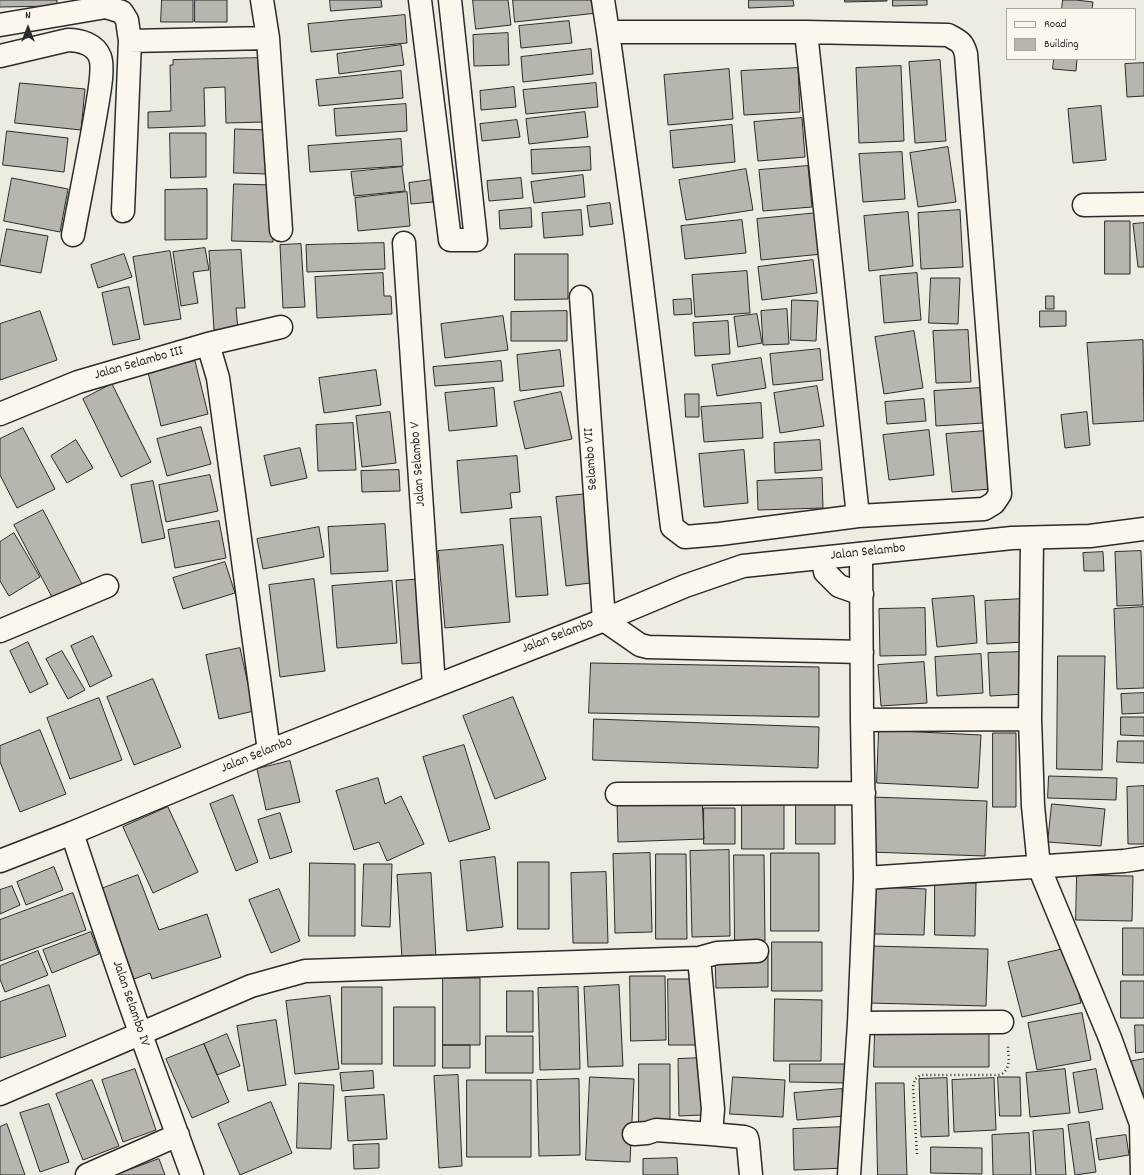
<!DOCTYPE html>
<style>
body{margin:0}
#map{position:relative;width:1144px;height:1175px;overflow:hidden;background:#eeebe0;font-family:Dekko,sans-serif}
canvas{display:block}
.legend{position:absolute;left:1006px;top:8px;width:130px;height:52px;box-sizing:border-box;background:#fbf7ec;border:1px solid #a8a59f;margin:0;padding:5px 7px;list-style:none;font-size:12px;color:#2b2b2b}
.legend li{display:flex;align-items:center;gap:8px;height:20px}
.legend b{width:20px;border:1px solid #a8a59f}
.north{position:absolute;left:8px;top:8px;width:40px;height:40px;-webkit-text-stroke:3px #fbf7ec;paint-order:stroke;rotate:0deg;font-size:11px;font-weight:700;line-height:16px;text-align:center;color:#2b2b2b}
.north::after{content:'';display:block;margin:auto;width:14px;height:18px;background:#2b2b2b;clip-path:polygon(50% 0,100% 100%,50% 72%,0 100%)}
</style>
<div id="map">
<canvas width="1144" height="1175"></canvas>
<ul class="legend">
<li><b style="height:5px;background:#fbf7ec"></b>Road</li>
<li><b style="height:11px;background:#b8b5ae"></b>Building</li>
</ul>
<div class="north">N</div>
</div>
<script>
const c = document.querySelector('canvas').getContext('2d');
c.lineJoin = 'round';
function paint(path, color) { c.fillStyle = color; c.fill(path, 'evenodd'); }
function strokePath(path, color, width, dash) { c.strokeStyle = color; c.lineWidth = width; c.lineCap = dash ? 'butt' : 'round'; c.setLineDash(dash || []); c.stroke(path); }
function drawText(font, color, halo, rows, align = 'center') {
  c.font = font + ' Dekko,sans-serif'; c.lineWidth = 4; c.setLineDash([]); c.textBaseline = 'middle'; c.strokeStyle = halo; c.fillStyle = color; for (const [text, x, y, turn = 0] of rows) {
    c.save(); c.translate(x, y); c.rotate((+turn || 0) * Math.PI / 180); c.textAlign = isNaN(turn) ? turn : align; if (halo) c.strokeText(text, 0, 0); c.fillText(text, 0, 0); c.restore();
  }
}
const building = new Path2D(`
 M0 0H57V6L0 7Z
 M162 0H193V22H161Z
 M195 0H227V22H195Z
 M330 0H381L382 7 331 11Z
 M473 0H508L511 25 476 29Z
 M513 0H595L597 13 515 22Z
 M749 0H793L794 6 749 8Z
 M845 0H887V1L845 2Z
 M893 0H927V5L893 6Z
 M1063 0H1076L1093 2 1092 9H1062Z
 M405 15 407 43 311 52 308 24Z
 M569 21 572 43 521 48 519 26Z
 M508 33 509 65 474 66 473 35Z
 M401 45 404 65 339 74 337 54Z
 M591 49 593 74 523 82 521 57Z
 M262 58 264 122 226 123 225 87 204 88 205 126 148 128V112L171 111 170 65H173V60Z
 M1054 59H1077L1076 71 1053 69Z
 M940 60 946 141 915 143 909 62Z
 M1144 63V96L1127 97 1125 64Z
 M901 66 904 141 859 143 856 68Z
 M798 68 800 112 744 115 741 71Z
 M729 69 733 119 668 125 664 75Z
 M401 71 403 98 319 106 316 80Z
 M20 83 85 89 81 130 15 123Z
 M596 83 598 107 526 114 523 90Z
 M514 87 516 107 481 110 480 91Z
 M406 104 407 131 336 136 334 109Z
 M1101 106 1106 160 1073 163 1068 109Z
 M585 112 588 137 529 144 526 119Z
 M802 118 805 157 758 161 754 122Z
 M517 120 520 137 482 141 480 124Z
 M732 125 735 162 673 168 670 131Z
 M235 129 270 130 269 174 234 173Z
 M7 131 68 138 64 172 3 165Z
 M170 133H206V177L171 178Z
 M401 139 403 166 310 172 308 146Z
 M590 147 591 170 532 174 531 150Z
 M948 147 956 202 918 207 910 153Z
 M902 152 905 199 863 202 859 154Z
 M808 166 812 207 763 211 759 170Z
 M402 167 405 191 354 196 351 172Z
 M746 169 753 210 686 220 679 180Z
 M583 175 585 197 534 203 531 182Z
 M12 178 68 189 60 232 4 221Z
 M521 178 523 198 489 201 487 181Z
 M431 180 433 202 411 204 409 183Z
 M234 184 274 185 273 242 232 241Z
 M207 189V239L165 240V190Z
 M407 192 410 226 358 231 355 198Z
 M610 203 613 224 590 227 587 206Z
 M531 208 532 227 500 229 499 211Z
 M581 210 583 235 544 238 542 213Z
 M960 210 963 267 921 269 918 213Z
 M908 212 913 266 869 271 864 216Z
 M818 213 822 254 761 260 757 219Z
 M742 220 746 253 685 259 681 226Z
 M1105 221H1130V274H1105Z
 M1144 223V267H1138L1133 224Z
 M7 229 48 236 41 273 0 265Z
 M384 243 385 269 307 272 306 245Z
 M301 244 305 307 283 308 280 245Z
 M205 248 209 270 193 272 198 303 181 306 173 252Z
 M241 250 245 308H236L238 329 214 330 209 251Z
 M170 251 181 319 144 325 133 257Z
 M124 254 132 277 98 288 91 265Z
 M515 254H568V299L515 300Z
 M813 260 817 293 762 300 758 267Z
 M747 271 750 313 695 317 692 275Z
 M383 273 384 296H391L392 314 317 318 315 277Z
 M917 273 921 320 884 323 880 276Z
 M931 278H960L958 324 929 323Z
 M129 287 140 339 113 345 102 293Z
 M1046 296H1054V309H1046Z
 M691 299 692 314 674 315 673 300Z
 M792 300 818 301 816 341 791 340Z
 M787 309 789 344 763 345 761 311Z
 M40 311 57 360 0 380V324Z
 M567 311V341H511V312Z
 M1040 311H1066V326L1040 327Z
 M757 314 762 343 738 347 734 317Z
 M503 316 508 350 445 358 441 324Z
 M728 321 730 354 695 356 693 323Z
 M968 330 971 382 936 383 933 331Z
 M914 331 923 388 884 394 875 337Z
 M1143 340 1144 421 1093 424 1087 343Z
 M820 349 823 380 773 385 770 354Z
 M560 350 564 386 520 391 517 355Z
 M761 358 766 388 717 396 712 365Z
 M195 361 208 414 161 426 148 372Z
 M501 361 503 381 435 386 433 367Z
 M376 370 381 405 324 413 319 378Z
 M112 384 151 462 121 477 83 399Z
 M817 386 824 426 780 433 774 393Z
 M494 388 497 426 449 431 445 393Z
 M980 388 983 423 936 426 934 391Z
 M561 392 572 439 525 449 514 402Z
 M685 394H699V417H686Z
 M924 399 926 421 887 424 885 402Z
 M761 403 763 438 704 442 701 407Z
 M390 412 396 463 362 467 356 416Z
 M1087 412 1090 445 1065 448 1061 415Z
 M353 423 356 470 318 471 316 425Z
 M201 427 211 464 167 476 157 439Z
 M23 428 55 489 17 508 0 475V439Z
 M929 430 934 475 889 480 883 435Z
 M986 431 991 489 952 492 946 434Z
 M76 440 93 468 67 483 51 456Z
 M820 440 822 470 775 473 774 443Z
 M300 448 307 478 271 486 264 456Z
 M744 450 748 503 704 507 699 454Z
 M517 456 520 492 510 493 512 508 461 513 457 461Z
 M399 470 400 491 362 492 361 471Z
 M210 475 218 511 166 522 159 485Z
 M822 478 823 508 758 510 757 481Z
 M153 481 165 538 142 543 131 485Z
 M588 494 598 582 566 586 556 497Z
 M43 510 82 584 53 599 14 525Z
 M541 517 548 595 516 597 510 519Z
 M219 521 226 558 175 568 168 530Z
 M385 524 388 571 331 574 328 527Z
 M319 527 324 557 263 569 257 539Z
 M14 533 40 577 9 596 0 581V542Z
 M503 545 510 622 445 628 438 551Z
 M1141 551 1143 605 1117 606 1115 552Z
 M1103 552 1104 571H1084L1083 553Z
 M225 562 235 593 183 609 173 578Z
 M314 579 325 671 280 677 269 585Z
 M425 579 431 662 402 664 396 581Z
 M392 581 397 643 337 648 332 586Z
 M974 596 977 643 937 647 932 599Z
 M1023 599 1025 642 987 644 985 601Z
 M1144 607V688L1117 689 1114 609Z
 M925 608 926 655 880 656 879 609Z
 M93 636 112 676 90 687 71 646Z
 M28 642 48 684 30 693 10 651Z
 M240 648 254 711 219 719 206 655Z
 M62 651 85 690 68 699 46 659Z
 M1023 652 1025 694 990 696 988 653Z
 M981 654 983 693 937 696 935 657Z
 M1058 656H1105L1102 770 1057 769Z
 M924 662 927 703 881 706 878 665Z
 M591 663 819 667V717L589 713Z
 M153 679 181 747 134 765 107 697Z
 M1144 693V713L1122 714 1121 694Z
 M513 697 546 779 495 799 463 716Z
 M99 698 122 760 70 779 47 718Z
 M1121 717H1144V736L1121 735Z
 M594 719 819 727 818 768 593 760Z
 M40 730 66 794 20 812 0 762V746Z
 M879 730 981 735 978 788 877 783Z
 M993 733H1016V807H993Z
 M1118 741H1144V763L1117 762Z
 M464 745 490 829 449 842 423 757Z
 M290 761 300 802 266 810 257 769Z
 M1049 776 1117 778 1116 800 1048 798Z
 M378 778 385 804 401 796 424 844 387 861 379 842 354 850 336 791Z
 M1144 786V844H1128L1127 787Z
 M233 795 258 862 236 871 210 804Z
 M871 797 987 801 985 856 869 852Z
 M702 798 704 839 618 842 617 801Z
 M796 803H835V844H796Z
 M742 804H784V849H742Z
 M1052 804 1105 809 1101 846 1048 842Z
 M168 807 198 872 153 893 123 827Z
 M704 808H735V844H704Z
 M280 813 292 852 270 859 258 820Z
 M729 850 730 936 692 937 690 851Z
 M650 853 652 932 615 933 613 854Z
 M771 853H819V931H771Z
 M656 854H686L687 939H656Z
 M734 855H764L765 941H735Z
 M495 857 503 927 467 931 460 861Z
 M518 862H549V929H518Z
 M310 863 355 864V936H309Z
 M364 864H392L390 927 362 926Z
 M54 867 63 890 26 905 17 882Z
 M606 872 608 943H573L571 873Z
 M431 873 436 957 402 959 397 875Z
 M138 875 159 930 207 914 221 957 152 979 150 973 134 979 101 889Z
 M1077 875 1133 876 1132 921 1076 920Z
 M935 882 976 883 975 936 935 935Z
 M12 886 20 905 0 914V890Z
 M876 887 926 889 924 935 875 934Z
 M279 889 300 941 271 953 249 900Z
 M73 893 86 930 0 961V920Z
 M1123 928H1144V975H1123Z
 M91 932 99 954 52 973 43 950Z
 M772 942H822V991H772Z
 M870 946 988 949 986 1006 868 1003Z
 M1068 948 1081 1003 1022 1017 1008 962Z
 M38 951 48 975 5 992 0 979V966Z
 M768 956V987L716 988 715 957Z
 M630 976H665L666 1040 631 1041Z
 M443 978H480V1045H443Z
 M668 979H698V1045H669Z
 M1121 981H1144V1018H1121Z
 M49 985 66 1036 0 1058V1002Z
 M619 985 623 1066 588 1067 584 987Z
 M342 987H382V1064H342Z
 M578 987 580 1069 540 1070 538 988Z
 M507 991H533V1032H507Z
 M330 996 339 1069 295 1074 286 1001Z
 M775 999 822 1000 821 1061H774Z
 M394 1007H435V1066H394Z
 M1082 1013 1091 1060 1037 1070 1028 1023Z
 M276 1020 286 1085 248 1091 237 1026Z
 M1135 1025H1144V1052L1136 1053Z
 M875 1031 989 1032V1067H874Z
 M227 1034 240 1066 217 1075 204 1044Z
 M486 1036H533V1073H486Z
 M204 1044 229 1102 192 1118 166 1059Z
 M443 1045H470V1068H443Z
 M701 1058 702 1115 679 1116 678 1059Z
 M1144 1059V1094L1134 1095 1128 1062Z
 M639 1064H670V1124H639Z
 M790 1064H848V1083L790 1082Z
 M135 1069 156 1130 123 1142 102 1080Z
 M1065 1069 1070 1113 1030 1117 1026 1073Z
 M1096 1069 1103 1109 1079 1113 1073 1073Z
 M373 1071 374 1088 342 1091 340 1073Z
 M458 1075 462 1166 439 1168 434 1076Z
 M590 1077 634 1079 630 1162 586 1160Z
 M733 1077 785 1080 783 1117 730 1114Z
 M998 1077H1020L1021 1116H1000Z
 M947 1078 949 1136 921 1137 919 1079Z
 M994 1078 996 1130 954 1132 952 1080Z
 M579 1079 580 1155 539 1156 537 1080Z
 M92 1080 119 1146 83 1160 56 1094Z
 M467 1080H531V1157H467Z
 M299 1083 334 1085 331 1149 297 1148Z
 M876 1083H904L907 1175H878Z
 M842 1089 844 1116 797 1120 794 1093Z
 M384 1095 387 1139 348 1141 345 1097Z
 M271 1102 292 1153 240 1175 218 1124Z
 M49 1104 69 1162 40 1172 20 1113Z
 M1089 1122 1096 1172 1075 1175 1068 1125Z
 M7 1124 25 1175H0V1127Z
 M845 1127 846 1168 794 1170 793 1129Z
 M1063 1129 1066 1175H1036L1033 1131Z
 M1029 1133 1031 1175H993L992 1135Z
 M1126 1135 1129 1155 1099 1160 1096 1139Z
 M379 1144V1168L354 1169 353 1145Z
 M931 1147 982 1148V1174L931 1173Z
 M677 1158 678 1175H643V1159Z
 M159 1159 165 1175H115Z`);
const path = new Path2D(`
 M917 1154 913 1087 915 1079 921 1075H1000C1012 1069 1008 1056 1008 1045`);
const minor = new Path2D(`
 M262 0 268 38 281 230
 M420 0 450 240H476L450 0
 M603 0 608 32 636 236 672 527 685 537 720 534 858 516 984 509 994 503 1000 494 966 54C963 42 959 41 948 35L806 32H608
 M0 25 106 7 122 12 127 20 130 41 123 211
 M806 32 858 516
 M130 41 268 38
 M0 56 68 40C80 40 95 44 100 57 104 68 99 94 97 106 90 149 81 192 73 235
 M1084 205 1144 204
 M404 243 434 686
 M581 297 604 620 640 645 648 647 862 652
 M208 344 218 378 269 751
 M0 414 78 382 208 344 281 327
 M1032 538 1030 719 1033 806 1039 867 1110 1038 1141 1124 1142 1175
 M823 558 825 572 839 586 862 594
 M0 631 107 586
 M862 720 1030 719
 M617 794 864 793
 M72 833C94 899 116 966 140 1032 157 1080 175 1127 192 1175
 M865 878 1124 861 1144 858
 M699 958 717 953 757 951
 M859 1023 1002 1022
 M0 1094 251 986 305 971 699 958 713 1109 711 1134 656 1130 647 1133 634 1134
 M711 1134 744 1137 747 1138 748 1143 751 1175
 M87 1175 178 1135
 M849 1175 859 1023 865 878 862 720 861 554`);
const tertiary = new Path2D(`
 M0 861 72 833 269 751 604 620 685 586 743 566 1012 538 1090 536 1144 529`);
const streetNames = [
 ["Jalan Selambo III",139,364,-16],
 ["Selambo VII",592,459,-94],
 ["Jalan Selambo V",419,464,-94],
 ["Jalan Selambo",868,553,-6],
 ["Jalan Selambo",558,637,-21],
 ["Jalan Selambo",257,756,-22],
 ["Jalan Selambo IV",130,1004,71]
];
paint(building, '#b8b5ae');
strokePath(building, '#2b2b2b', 1);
strokePath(minor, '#2b2b2b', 25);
strokePath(tertiary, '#2b2b2b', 25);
strokePath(path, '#2b2b2b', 2.5, [1, 3]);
strokePath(minor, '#fbf7ec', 22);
strokePath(tertiary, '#fbf7ec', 22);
drawText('14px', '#2b2b2b', '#fbf7ec', streetNames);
</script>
